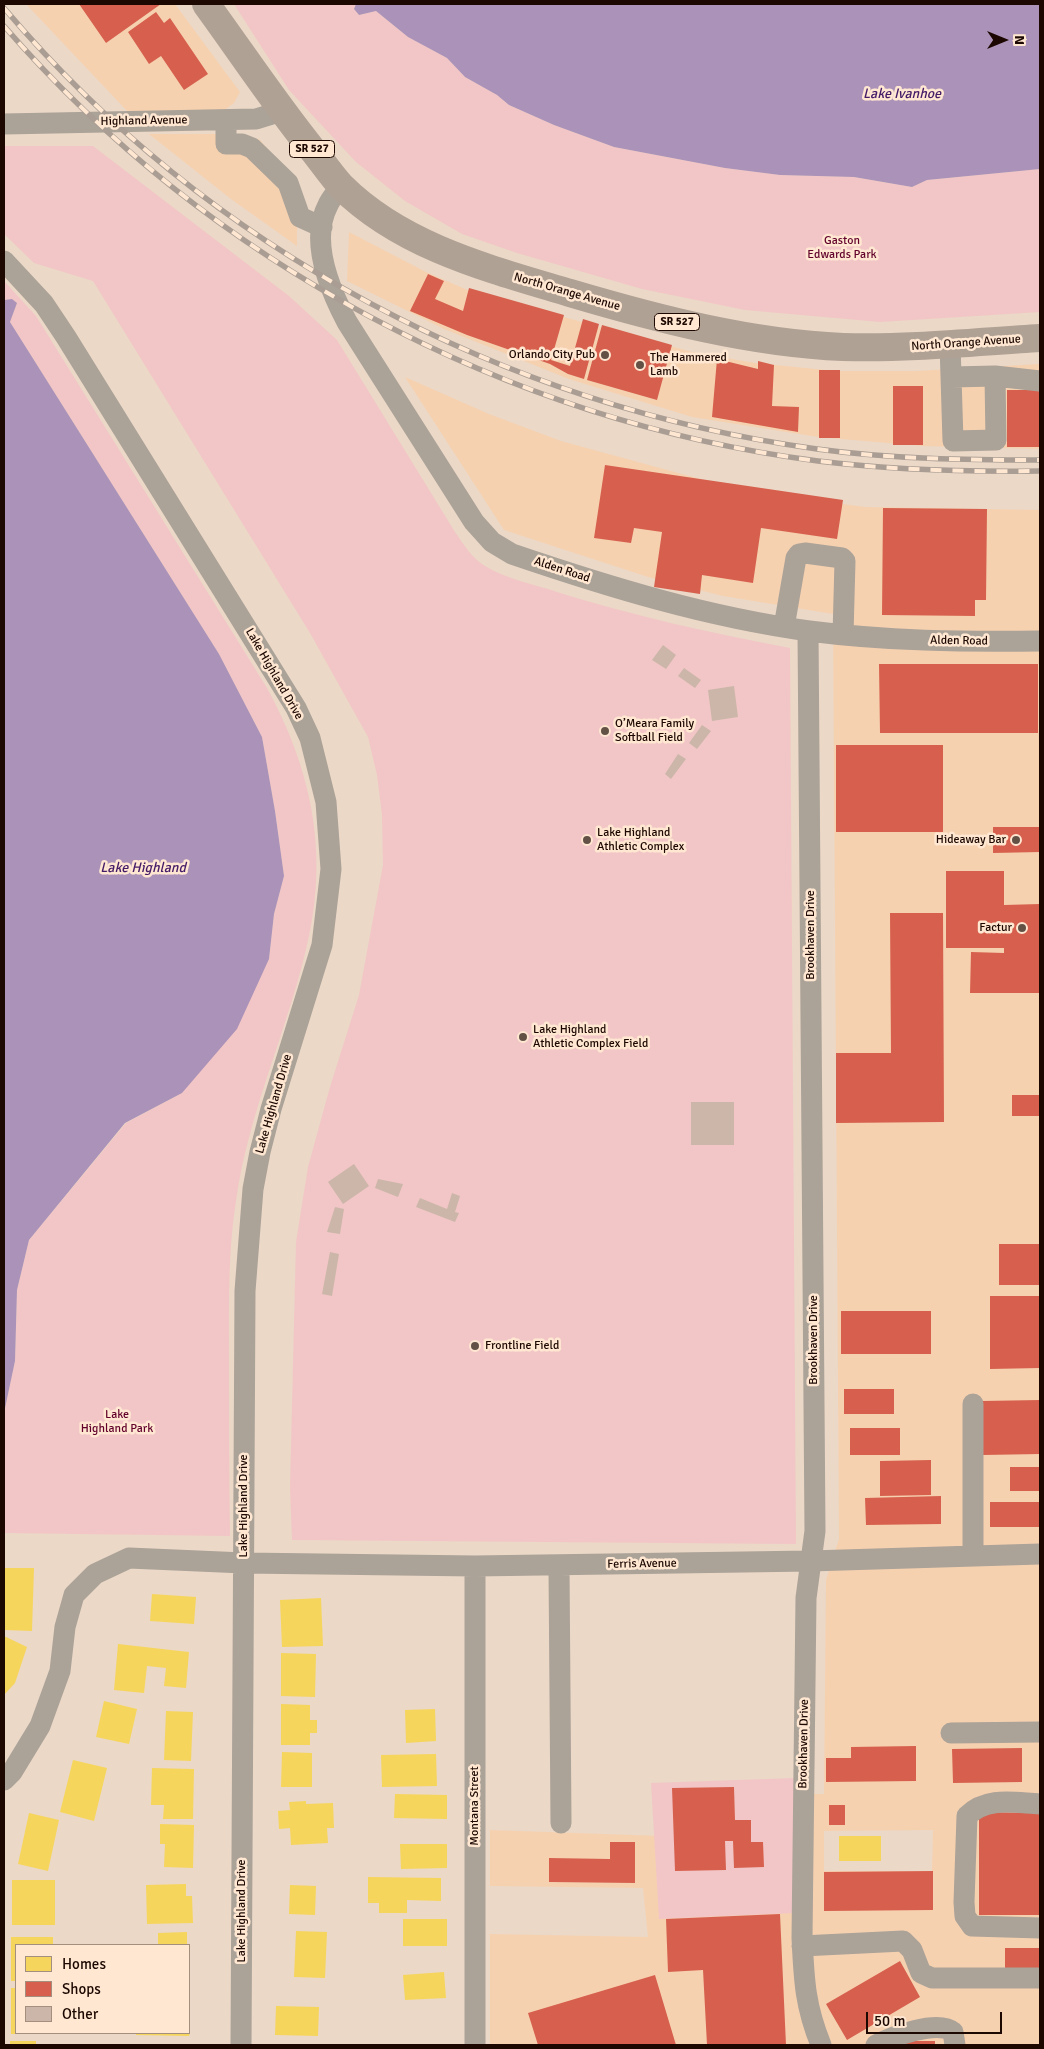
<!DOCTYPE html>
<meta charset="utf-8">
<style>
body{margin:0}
#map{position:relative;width:1044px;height:2049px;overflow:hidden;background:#ebd8c7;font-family:Signika,sans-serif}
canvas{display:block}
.frame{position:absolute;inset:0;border:5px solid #1c0800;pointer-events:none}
.legend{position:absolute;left:15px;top:1944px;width:175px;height:90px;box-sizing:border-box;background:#ffe7d2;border:1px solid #a48e7e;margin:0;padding:6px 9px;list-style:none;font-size:15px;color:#1c0800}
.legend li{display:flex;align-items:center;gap:10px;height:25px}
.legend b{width:25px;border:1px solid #a48e7e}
.north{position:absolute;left:979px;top:15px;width:50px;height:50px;-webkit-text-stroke:4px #ffe7d2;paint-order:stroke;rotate:90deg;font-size:14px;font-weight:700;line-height:20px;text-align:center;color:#1c0800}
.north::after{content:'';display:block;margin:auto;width:18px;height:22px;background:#1c0800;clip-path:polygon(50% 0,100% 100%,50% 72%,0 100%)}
.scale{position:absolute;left:866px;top:2012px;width:136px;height:22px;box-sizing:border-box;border:2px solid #1c0800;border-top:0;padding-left:6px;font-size:15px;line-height:18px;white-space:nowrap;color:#1c0800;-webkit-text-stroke:4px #ffe7d2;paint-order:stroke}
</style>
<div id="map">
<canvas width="1044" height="2049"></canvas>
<div class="frame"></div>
<ul class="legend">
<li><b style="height:14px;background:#f6d55c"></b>Homes</li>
<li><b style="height:14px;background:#d6604d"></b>Shops</li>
<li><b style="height:14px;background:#ccb6a9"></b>Other</li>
</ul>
<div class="north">N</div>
<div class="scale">50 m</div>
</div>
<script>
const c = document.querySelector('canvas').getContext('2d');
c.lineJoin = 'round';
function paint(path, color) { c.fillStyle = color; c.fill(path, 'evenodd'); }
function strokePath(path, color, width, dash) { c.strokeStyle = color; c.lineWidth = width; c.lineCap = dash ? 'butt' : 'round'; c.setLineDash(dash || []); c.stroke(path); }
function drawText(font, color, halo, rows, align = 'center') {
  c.font = font + ' Signika,sans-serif'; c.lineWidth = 5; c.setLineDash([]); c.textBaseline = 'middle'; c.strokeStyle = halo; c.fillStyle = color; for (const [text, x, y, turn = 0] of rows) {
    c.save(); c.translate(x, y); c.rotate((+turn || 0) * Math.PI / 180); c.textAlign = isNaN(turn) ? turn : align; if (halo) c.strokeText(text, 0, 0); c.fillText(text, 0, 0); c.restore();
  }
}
const built = new Path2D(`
 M26 4H175L240 92 234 103 226 109 215 112 127 111Z
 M149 134H243L260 140 297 183V246L231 199Z
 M349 232 426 272 472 292 692 352 755 363 836 371H916L1040 364V449L923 446 818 437 692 417 569 379 444 329 347 281Z
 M405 377 489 414 561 441 704 480 789 497 865 507 1040 510V2045H490V1934L648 1937 643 1888 490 1886V1830L662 1836 664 1794H824L826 1580 839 1539 833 614 723 596 648 577 504 530ZM933 1830 932 1871H824V1831Z`);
const green = new Path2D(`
 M234 4H356L354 9 359 15 376 11 408 37 447 58 465 77 497 95 509 105 554 125 614 147 725 168 780 175 854 177 912 187 927 180 1040 169V312L880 322 745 310 642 289 517 253 462 234 405 201 356 162 289 90Z
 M4 146H93L289 296 337 340 455 532C464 545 472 558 485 566 506 579 534 584 557 592 634 616 711 633 790 648L796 1544 292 1540 290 1487 296 1242 308 1167 330 1087 359 995 383 865 382 815 377 775 368 737 310 633 93 281 34 263 4 234Z
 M4 281 36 316 267 688C310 767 328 847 309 936 290 1026 249 1108 236 1201 228 1251 229 1302 229 1353 229 1414 229 1475 230 1536L4 1533V1413L15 1361 17 1290 29 1240 126 1123 182 1093 269 959 274 914 284 876 275 811 262 737 219 654 10 322 17 303 12 299 4 300Z
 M795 1778V1913L659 1919 651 1783Z`);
const water = new Path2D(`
 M356 4H1040V169L927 180 912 187 854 177 780 175 725 168 614 147 554 125 509 105 497 95 465 77 447 58 408 37 376 11 359 15 354 9Z
 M12 299 17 303 10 322 219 654 262 737 275 811 284 876 274 914 269 959 237 1029 182 1093 125 1123 29 1240 17 1290 15 1361 4 1413V300Z`);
const homes = new Path2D(`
 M4 1568H34L32 1631 4 1630Z
 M152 1594 196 1597 194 1624 150 1621Z
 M321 1598 323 1646 282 1647 280 1600Z
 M4 1636 27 1647 15 1683 4 1695Z
 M118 1644 189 1652 186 1688 164 1686 166 1668 147 1666 144 1693 114 1690Z
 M281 1653 316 1654 315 1697 281 1696Z
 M104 1701 137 1709 129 1744 96 1737Z
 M281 1704 310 1705V1720H317V1733H310V1745H281Z
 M435 1709 436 1741 406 1743 405 1710Z
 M166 1711 193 1712 191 1761 164 1760Z
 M282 1752 312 1753V1787H281Z
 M436 1754 437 1786 382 1787 381 1755Z
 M73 1760 107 1768 94 1821 60 1812Z
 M152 1768 194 1769 193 1819H163L164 1805H151Z
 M395 1794 447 1795V1819L394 1818Z
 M306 1801V1804L333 1803 334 1828H327L328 1843 291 1845 290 1828 279 1829 278 1811 290 1810 289 1802Z
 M29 1813 59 1820 48 1871 18 1864Z
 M160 1824 194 1825 193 1868 164 1867 165 1844H160Z
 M839 1836H881V1861H839Z
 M400 1844H447V1868L401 1869Z
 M368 1877 441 1878V1901L407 1900V1913H379V1903H368Z
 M12 1880H55V1925H12Z
 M186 1884V1896H192L193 1923 147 1924 146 1885Z
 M290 1885 316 1886 315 1915 289 1914Z
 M403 1919H447V1946H403Z
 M296 1931 327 1932 325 1978 294 1977Z
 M187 1932V1945H158V1933Z
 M11 1937H53V1945H16V1981H11Z
 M444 1972 446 1998 405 2000 403 1975Z
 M11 1988H16V2034H11Z
 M276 2006 319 2007 318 2036 275 2035Z
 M136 2033H190L189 2036 136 2035Z
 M10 2041H36V2045H10Z`);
const shops = new Path2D(`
 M79 4H161L106 43Z
 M156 12 164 23 170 18 208 74 184 90 161 56 149 64 128 32Z
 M428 274 444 281 435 299 463 311 469 288 564 315 551 360 570 366 583 319 599 324 584 379 568 374 550 364 467 335 410 311Z
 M602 325 672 345 657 400 587 380Z
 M717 359 758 369V361L774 365 772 406 799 407 798 432 712 417Z
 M819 370H840V438H819Z
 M893 386H923V445H893Z
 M1007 390H1040V447H1007Z
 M605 465 843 500 837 539 761 528 753 583 702 575 700 594 654 587 662 532 634 528 631 543 594 538Z
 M883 508 987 509 986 600H975V616L882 615Z
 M879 664H1038V733H880Z
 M836 745H943V832H836Z
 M993 827H1040V852L993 853Z
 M946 871H1004V905L1040 904V993H970L971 952 1004 953V948H946Z
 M890 913H943L944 1122 836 1123V1053H891Z
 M1012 1095H1040V1116H1012Z
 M999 1244H1040V1285H999Z
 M990 1296H1040V1368L990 1369Z
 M841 1311H931V1354H841Z
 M844 1389H894V1414H844Z
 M1040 1400V1454L983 1455 982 1401Z
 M850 1428H900V1455H850Z
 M931 1460V1495L880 1496V1461Z
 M1010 1467H1040V1491H1010Z
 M941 1496V1524L866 1525 865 1498Z
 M990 1502H1040V1527H990Z
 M916 1746V1781L826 1782V1758H851V1747Z
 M1022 1748V1782L953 1783 952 1749Z
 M734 1787 735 1820H751V1842H763L764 1867 734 1868 733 1841H725L726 1870 675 1871 672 1788Z
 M829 1805H845V1825H829Z
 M979 1812 1040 1813V1915H979Z
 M610 1842H635V1883L549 1882V1858L610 1859Z
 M933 1871V1910L824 1911V1872Z
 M780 1914 786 2045H707L703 1970 668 1972 666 1919Z
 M1005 1948H1040V1970L1005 1969Z
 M900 1961 920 1997 847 2040 826 2004Z
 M655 1975 676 2045H538L528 2013Z
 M898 2041H935V2045H898Z`);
const building = new Path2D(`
 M663 645 676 655 666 669 652 660Z
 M684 668 701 680 695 688 678 676Z
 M734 686 738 717 712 721 708 690Z
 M702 725 711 731 697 749 689 743Z
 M678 754 686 759 671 779 665 774Z
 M691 1102H734V1145H691Z
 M354 1164 369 1186 343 1204 328 1182Z
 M378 1179 403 1184 398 1197 375 1188Z
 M452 1193 460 1196 455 1212 459 1213 455 1222 416 1207 420 1198 447 1209Z
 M335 1207 344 1209 340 1234 327 1232Z
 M330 1252 339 1254 332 1296 322 1294Z`);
const minor = new Path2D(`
 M226 120V144H242L252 148 288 183 300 217 322 227
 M4 124 256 119 282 111
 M341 186C337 192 331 198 328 205 309 241 330 290 347 322L474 522 492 542 512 554C609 587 707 617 809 631 886 641 963 642 1040 641
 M4 261 44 304 66 337 296 708 310 738 326 802 331 869 322 945 271 1109 260 1152 253 1189 245 1291 241 2045
 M950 344 953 441 996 440 995 376
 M952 377 995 376 1040 381
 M784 627 796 558 799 554 805 553 842 558 845 561 843 635
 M808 631 815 1531 806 1598 802 1938C804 1980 805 2006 821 2045
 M973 1404V1556
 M475 1566V2045
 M559 1566 561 1823
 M951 1733 1040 1732
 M4 1780 12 1772 40 1726 60 1671 65 1627 74 1595 95 1574 129 1558 244 1563 475 1566 810 1561 1040 1554
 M1040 1804C1015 1803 987 1796 967 1816L964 1902 965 1916 972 1926 1040 1928
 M802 1946 903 1941 912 1950 921 1973 932 1978H1040
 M876 2045C891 2037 938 2019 953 2032L955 2045`);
const major = new Path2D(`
 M206 4C241 52 274 102 311 148 321 160 330 174 341 186 402 247 490 269 570 293 658 319 750 343 843 347 909 349 975 342 1040 338`);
const rail = new Path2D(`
 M4 8C209 250 504 406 817 449 891 459 966 460 1040 460
 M4 26C210 263 506 421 818 461 892 470 966 472 1040 471`);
const markers = [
 [605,355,5,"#645146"],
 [640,365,5,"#645146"],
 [605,731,5,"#645146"],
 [587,840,5,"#645146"],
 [1016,840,5,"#645146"],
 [1022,928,5,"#645146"],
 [523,1037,5,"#645146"],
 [475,1346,5,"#645146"]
];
const shields = [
 [312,149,45],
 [677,322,45]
];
const shieldNames = [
 ["SR 527",312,149],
 ["SR 527",677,322]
];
const streetNames = [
 ["Highland Avenue",144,121,-1],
 ["North Orange Avenue",567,292,16],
 ["North Orange Avenue",966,343,-4],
 ["Alden Road",562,570,18],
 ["Alden Road",959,641,1],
 ["Lake Highland Drive",274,674,60],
 ["Brookhaven Drive",811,935,-90],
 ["Lake Highland Drive",274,1104,-74],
 ["Brookhaven Drive",814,1340,-90],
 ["Lake Highland Drive",244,1506,-90],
 ["Ferris Avenue",642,1564,-1],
 ["Brookhaven Drive",804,1744,-89],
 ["Montana Street",475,1806,-90],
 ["Lake Highland Drive",242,1911,-90]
];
const parkNames = [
 ["Gaston",842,241],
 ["Edwards Park",842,255],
 ["Lake",117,1415],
 ["Highland Park",117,1429]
];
const poiNames = [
 ["Orlando City Pub",595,355,"right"],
 ["The Hammered",650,358],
 ["Lamb",650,372],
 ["O’Meara Family",615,724],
 ["Softball Field",615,738],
 ["Lake Highland",597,833],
 ["Athletic Complex",597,847],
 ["Hideaway Bar",1006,840,"right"],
 ["Factur",1012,928,"right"],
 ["Lake Highland",533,1030],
 ["Athletic Complex Field",533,1044],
 ["Frontline Field",485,1346]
];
const waterNames = [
 ["Lake Ivanhoe",902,94],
 ["Lake Highland",143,868]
];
paint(built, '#f6d1b0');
paint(green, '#f2c6c6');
paint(water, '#ab92b8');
paint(homes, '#f6d55c');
paint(shops, '#d6604d');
paint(building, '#ccb6a9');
strokePath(minor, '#aba298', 21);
strokePath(major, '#b0a195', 28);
strokePath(rail, '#aa9d93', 5.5);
strokePath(rail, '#ffe7d2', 4, [11]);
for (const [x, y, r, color] of markers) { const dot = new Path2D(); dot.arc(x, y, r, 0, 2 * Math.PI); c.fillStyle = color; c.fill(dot); strokePath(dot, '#ffe7d2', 2); }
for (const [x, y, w] of shields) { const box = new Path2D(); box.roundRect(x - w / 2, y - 8.5, w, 17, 4); c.fillStyle = '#ffe7d2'; c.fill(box); strokePath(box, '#1c0800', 1); }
drawText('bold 11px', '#1c0800', null, shieldNames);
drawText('12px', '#1c0800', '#ffe7d2', streetNames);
drawText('12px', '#62022b', '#ffe7d2', parkNames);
drawText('12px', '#1c0800', '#ffe7d2', poiNames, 'left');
drawText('italic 14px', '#431b67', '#ffe7d2', waterNames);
</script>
